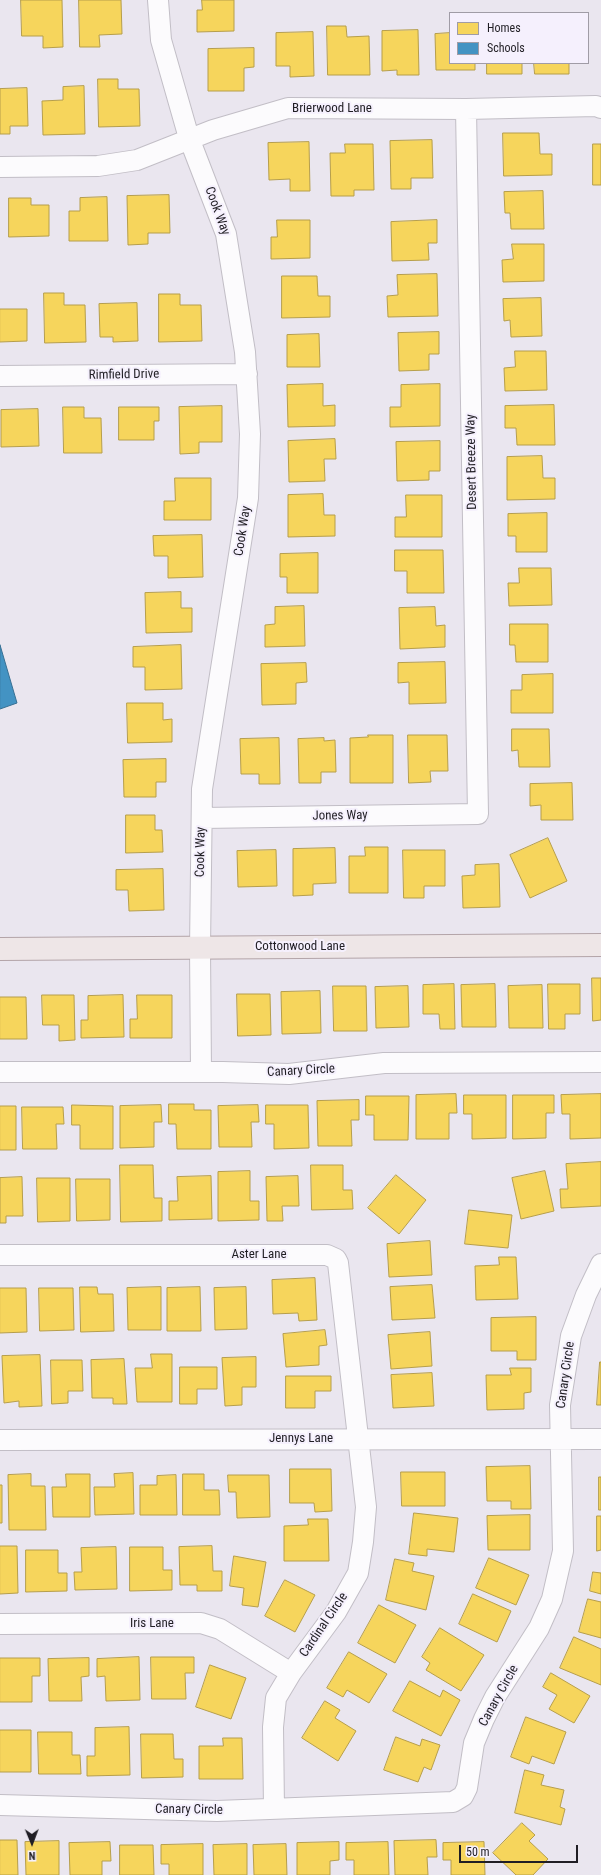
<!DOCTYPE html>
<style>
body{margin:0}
#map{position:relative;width:601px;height:1875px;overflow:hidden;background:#eae6ef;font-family:"Roboto Condensed",sans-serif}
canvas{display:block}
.legend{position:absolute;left:449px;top:12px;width:140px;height:52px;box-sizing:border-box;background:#f5f0fd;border:1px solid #a09ca6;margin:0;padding:5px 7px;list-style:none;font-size:12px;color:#201e24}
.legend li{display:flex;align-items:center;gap:8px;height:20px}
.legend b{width:20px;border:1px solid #a09ca6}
.north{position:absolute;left:12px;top:1823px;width:40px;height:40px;-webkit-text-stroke:3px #f5f0fd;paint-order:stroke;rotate:179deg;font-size:11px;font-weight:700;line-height:16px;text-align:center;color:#201e24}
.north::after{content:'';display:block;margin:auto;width:14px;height:18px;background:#201e24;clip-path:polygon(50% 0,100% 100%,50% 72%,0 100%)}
.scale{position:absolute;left:459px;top:1845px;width:119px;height:18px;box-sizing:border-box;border:2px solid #201e24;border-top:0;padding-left:5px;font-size:12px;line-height:14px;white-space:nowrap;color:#201e24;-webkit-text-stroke:3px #f5f0fd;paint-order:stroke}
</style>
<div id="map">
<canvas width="601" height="1875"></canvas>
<ul class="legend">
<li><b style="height:11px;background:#f6d55c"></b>Homes</li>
<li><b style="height:11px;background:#4393c3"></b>Schools</li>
</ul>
<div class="north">N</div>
<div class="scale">50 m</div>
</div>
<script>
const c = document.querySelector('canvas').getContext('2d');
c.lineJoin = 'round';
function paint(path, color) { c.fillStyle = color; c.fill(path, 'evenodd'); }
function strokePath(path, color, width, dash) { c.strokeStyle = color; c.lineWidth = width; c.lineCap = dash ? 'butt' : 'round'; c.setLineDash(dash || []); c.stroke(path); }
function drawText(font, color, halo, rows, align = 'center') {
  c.font = font + ' "Roboto Condensed",sans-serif'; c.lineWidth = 4; c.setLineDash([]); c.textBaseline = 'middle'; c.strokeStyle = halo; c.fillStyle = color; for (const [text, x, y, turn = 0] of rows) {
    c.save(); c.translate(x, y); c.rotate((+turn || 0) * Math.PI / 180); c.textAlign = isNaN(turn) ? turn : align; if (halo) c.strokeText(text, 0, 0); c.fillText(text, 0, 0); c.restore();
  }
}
const homes = new Path2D(`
 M21 0H62L63 47 43 48V36H22Z
 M79 0H121L122 34 99 35 100 47H80Z
 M202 0H234V31L197 32V10H202Z
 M327 26H346L347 37 369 36 370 75H328Z
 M418 30 419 75H397V70L382 71V31Z
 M313 32 314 76 290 77V66H276V33Z
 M450 33V63H475V70H436L435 34Z
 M254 48V67L244 68V91H208V49Z
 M487 63H522V74H487Z
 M534 63H569V74H535Z
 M98 79H118V89H139L140 126 99 127Z
 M84 86 85 134 43 135 42 101 63 100V87Z
 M27 88 28 126H10V134H0V89Z
 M503 133H539L540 154H552V175L504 176Z
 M432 140 433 178H411V189H391L390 141Z
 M309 142 310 191H290V179L269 180 268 143Z
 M345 144H373L374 190H354V196H331L330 153H345Z
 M593 144H601V185H593Z
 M543 191 544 229H511L510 213H505L504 192Z
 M169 195 170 233H148V244L128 245 127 196Z
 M107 197 108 241H69V211H80V198Z
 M9 198H31V205H49V236L9 237Z
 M277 220H310V258L271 259V237H277Z
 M437 220V243H428L429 260 392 261 391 222Z
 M512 244H544V281L503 282 502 260 513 259Z
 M437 274 438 316 388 317 387 296 398 295 397 275Z
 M282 276H317L318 296H330V317L282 318Z
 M44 293H64V305H85L86 342 45 343Z
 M159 294H180V305H201L202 341 159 342Z
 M541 298 542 336 511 337 510 320 504 321 503 299Z
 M137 303 138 341 113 342V337H100L99 304Z
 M0 309H27V341L0 342Z
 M439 332V354H429V370L399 371 398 333Z
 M319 334 320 367H287V335Z
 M515 351H546L547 390 505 391 504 368 515 367Z
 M323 384V406L335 405V426L288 427 287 385Z
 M440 384V426L390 427V407H401V385Z
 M554 405 555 445H517L516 428H505V406Z
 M222 406V442H199V453L180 454 179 407Z
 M63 407H84V418H101L102 453H64Z
 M119 407H159V421H154V440H119Z
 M38 409 39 446 1 447V410Z
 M335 439 336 459H324L325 481 289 482 288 441Z
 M440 441V471H429V480L397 481 396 442Z
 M542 456 543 478H555V499L507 500V457Z
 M175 478H211V520H164V501H175Z
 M323 494 324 515H335V536L288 537V495Z
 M406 495H442V537H395V517H406Z
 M547 513V552H516V536H508V514Z
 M202 535 203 577 168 578V556H154L153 536Z
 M395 550H443L444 593H407V571H395Z
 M318 553V593H287V577H280V554Z
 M519 568H551L552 605 509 606 508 583H519Z
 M181 592V608H192V632L146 633 145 593Z
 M304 606 305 646 265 647V625L275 624V607Z
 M435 607 436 626 445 625V647L400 649 399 608Z
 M510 624H548V662H516L515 645H510Z
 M181 645 182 689 145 690V667H133V647Z
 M445 662 446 703 409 704V682L398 683V663Z
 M306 663 307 682 296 683V704L262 705 261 664Z
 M553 674V713H511V690H522V675Z
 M127 703H163V720L172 719V742L128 743Z
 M512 729H549L550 767H519L518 750 512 751Z
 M368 735H393V783H350V738L368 737Z
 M408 735H447L448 771H430L431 782 409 783Z
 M279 738 280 784H259V774H241L240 739Z
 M324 738V741L335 740 336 772H321V783H299L298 739Z
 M166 759V782H156V797H124L123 760Z
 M572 783 573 820H541V805L530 806V784Z
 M126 815H155V830H162L163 852 126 853Z
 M548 838 567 881 530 898 510 855Z
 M365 847H388V893H349V856H365Z
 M335 848 336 883 313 884V895L293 896V849Z
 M276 850 277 886 238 887 237 851Z
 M403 850H445V886H424V898H404Z
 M499 864 500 907 463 908 462 876 475 875V865Z
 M163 869 164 910 129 911 128 890H116V870Z
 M592 978H601V1020L593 1021Z
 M454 984 455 1029H440L439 1014H423V985Z
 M495 984 496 1027H462L461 985Z
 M548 984H580V1014H565V1029H549Z
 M542 985 543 1028H509L508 986Z
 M333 986H366L367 1031H334Z
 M408 986 409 1027 376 1028 375 987Z
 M320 991 321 1033 282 1034 281 992Z
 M237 994H270L271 1035 238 1036Z
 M42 995H74L75 1040 59 1041V1025H43Z
 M123 995 124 1037 81 1038V1020H88V996Z
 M137 995H172V1038H130V1019H137Z
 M0 997H26L27 1039H0Z
 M456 1094 457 1113H449V1139H416V1095Z
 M601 1094V1138L570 1139V1114H562L561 1095Z
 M464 1095H506V1138L472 1139V1114H464Z
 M513 1095H554V1113H546V1138L513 1139Z
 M366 1096H409L408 1140H374V1115H366Z
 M359 1100V1120H351L352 1146H318L317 1101Z
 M169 1104H194V1110H211V1149H177L176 1124H169Z
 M72 1105 113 1106V1149H80V1125H72Z
 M161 1105 162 1122H154V1147L120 1148V1106Z
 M258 1105 259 1122H251L252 1147H219L218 1106Z
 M266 1105H308L309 1148 274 1149V1124H266Z
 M0 1106H16V1150H0Z
 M22 1107H63L64 1124H56L57 1149H23Z
 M601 1162V1206L561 1208 560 1189H568L566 1164Z
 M120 1165H153L154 1198H162V1221L121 1222Z
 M311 1165H343V1190H352L353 1209 312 1210Z
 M250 1171V1201H259V1220L218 1221V1172Z
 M545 1171 554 1211 521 1219 512 1178Z
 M396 1175 426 1200 399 1234 368 1208Z
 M211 1176 212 1219 169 1220V1201H178L177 1177Z
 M298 1176 299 1206H282L283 1221H267L266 1177Z
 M22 1177 23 1216H6V1223H0V1178Z
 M37 1178H70V1221L38 1222Z
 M76 1179H110V1220L77 1221Z
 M469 1210 512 1215 508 1248 465 1244Z
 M430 1241 432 1275 389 1277 387 1244Z
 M499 1257H516L518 1299 476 1300 475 1266 499 1265Z
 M315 1278 317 1320 299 1321 298 1313 273 1314 272 1280Z
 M432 1285 435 1318 392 1320 390 1287Z
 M80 1287H97L98 1294H113L114 1331 81 1332Z
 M161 1287V1330H128L127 1288Z
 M200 1287 201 1331H167V1288Z
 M246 1287 247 1329 215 1330 214 1288Z
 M0 1288H26L27 1332 0 1333Z
 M39 1288H73L74 1330 40 1331Z
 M536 1317V1360H517V1351H491V1318Z
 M325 1330 327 1345 319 1346V1365L286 1367 283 1334Z
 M430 1332 432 1366 391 1369 388 1335Z
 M151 1354H172V1402H137L135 1368H152Z
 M40 1355 42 1406 19 1407V1401L4 1403 2 1356Z
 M256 1357V1387H242V1405L225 1406 222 1358Z
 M124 1359 127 1404H113V1398H92L91 1360Z
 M51 1360H82L83 1391H68V1403L52 1404Z
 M600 1362H601V1405H597Z
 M180 1367H217V1389H197V1404H180Z
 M510 1368H531V1392L524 1393V1409L487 1410 486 1375H511Z
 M432 1373 434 1406 393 1408 391 1375Z
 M286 1376H331V1391H315V1408H286Z
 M530 1466 531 1509H511V1501H487L486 1467Z
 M290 1469H331L332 1511 315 1512 314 1503H290Z
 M401 1472H445V1506H402Z
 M133 1473 134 1514 95 1515 94 1487H115L114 1474Z
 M31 1474V1486H45L46 1530H9L8 1475Z
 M66 1474H90V1517H53L52 1487H66Z
 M183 1474H204V1490H219L220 1515H183Z
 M176 1475 177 1515H140V1485H157V1476Z
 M228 1475H269L270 1517 237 1518 236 1492H229Z
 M599 1477H601V1510H599Z
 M0 1485H2V1523H0Z
 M414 1513 458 1518 454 1552 427 1549V1556L409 1554Z
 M530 1515V1550H488L487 1516Z
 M597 1516H601V1550L597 1551Z
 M308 1519H328L329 1561H284V1526L308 1525Z
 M0 1546H17L18 1593 0 1594Z
 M212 1546 213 1571H222V1591H197V1585H180L179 1547Z
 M116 1547 117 1589 75 1590 74 1572H82L81 1548Z
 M130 1547H163V1570H172V1590L130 1591Z
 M26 1550H58V1573H67V1591L26 1592Z
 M234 1556 266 1562 258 1607 242 1605 244 1588 230 1586Z
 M489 1558 529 1575 516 1605 476 1588Z
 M395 1559 414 1563 412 1571 434 1576 426 1610 386 1600Z
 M593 1572 601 1573V1594L590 1591Z
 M285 1580 315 1595 295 1632 265 1616Z
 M473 1594 511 1611 497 1642 459 1624Z
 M588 1599 601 1602V1638L579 1632Z
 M379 1605 416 1625 395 1663 358 1643Z
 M440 1628 484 1655 461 1691 426 1670 430 1663 422 1657Z
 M574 1637 601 1649V1685L560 1668Z
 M349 1652 387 1674 369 1703 347 1690 343 1697 327 1688Z
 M139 1657 140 1700 106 1701 105 1676 97 1677V1659Z
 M151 1657H194V1673H185L186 1699H152Z
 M0 1658H40V1676H32V1702H0Z
 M89 1658V1676L81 1677 82 1701H49L48 1659Z
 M210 1665 246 1678 231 1719 196 1707Z
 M551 1673 590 1696 574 1723 549 1709 557 1695 543 1687Z
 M410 1681 440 1697 443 1690 460 1700 441 1736 393 1711Z
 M325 1701 340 1710 335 1718 356 1731 338 1761 302 1738Z
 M526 1717 566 1732 554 1764 532 1756 529 1764 511 1757Z
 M129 1727 130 1775 87 1776V1756H95V1728Z
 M0 1730H31V1772H0Z
 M38 1732H72V1755H80L81 1774H39Z
 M141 1734H173L174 1759H183V1777L142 1778Z
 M396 1737 420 1746 422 1739 440 1745 431 1770 424 1767 418 1782 384 1770Z
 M223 1738H242L243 1779H199V1746H223Z
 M525 1770 544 1775 541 1785 564 1790 560 1807 565 1809 561 1825 515 1813Z
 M522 1823 535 1835 529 1841 548 1859 533 1875H516L493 1853Z
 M0 1840H17L18 1875H0Z
 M436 1840 437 1857H427L428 1875H395L394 1841Z
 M59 1841V1875H26L25 1842Z
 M110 1842 111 1861H102V1875H70L69 1843Z
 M339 1842V1860L330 1861V1875H297V1843Z
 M388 1842 389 1875H354V1860H346V1843Z
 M484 1842 485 1875H451V1860H443V1843Z
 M203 1844V1875H169V1864H161V1845Z
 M247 1844V1875H214L213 1845Z
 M286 1844 287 1875H254L253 1845Z
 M120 1845H153L154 1875H120Z`);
const schools = new Path2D(`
 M0 645 17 703 0 709Z`);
const minor = new Path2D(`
 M158 0 161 40 189 138 226 234 245 352 250 434 248 498 202 789 200 948 201 1072
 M0 167 98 166 137 160 213 130 288 108 466 109 596 106 601 108
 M0 376 247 374
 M202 818 478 814 466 109
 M0 1072H223L289 1074 384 1063 601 1062
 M0 1255H327L336 1259 338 1263 366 1507 363 1542 358 1573 336 1612 291 1673 276 1698 273 1727 274 1809
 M0 1440 601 1439
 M0 1624 201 1623 220 1629 291 1673
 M0 1805 217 1811 453 1802 463 1796 467 1788 474 1743 484 1719 495 1697 539 1628 552 1599 563 1551 560 1405 571 1336 586 1295 601 1264`);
const major = new Path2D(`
 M0 949 601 945`);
const streetNames = [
 ["Brierwood Lane",332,109],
 ["Cook Way",217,211,70],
 ["Rimfield Drive",124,375,-1],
 ["Desert Breeze Way",472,462,-91],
 ["Cook Way",243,531,-81],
 ["Jones Way",340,816,-1],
 ["Cook Way",201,852,-89],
 ["Cottonwood Lane",300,947],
 ["Canary Circle",301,1071,-3],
 ["Aster Lane",259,1255],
 ["Canary Circle",566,1375,-82],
 ["Jennys Lane",301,1439],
 ["Iris Lane",152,1624],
 ["Cardinal Circle",324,1625,-56],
 ["Canary Circle",499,1696,-61],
 ["Canary Circle",189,1810,1]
];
paint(homes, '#f6d55c');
strokePath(homes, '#b69e4b', 1);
paint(schools, '#4393c3');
strokePath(schools, '#387093', 1);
strokePath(minor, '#c2bec6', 22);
strokePath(major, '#b3a4a8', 24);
strokePath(minor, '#fcfbfd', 20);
strokePath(major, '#eee6e7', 22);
drawText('13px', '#201e24', '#f5f0fd', streetNames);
</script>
